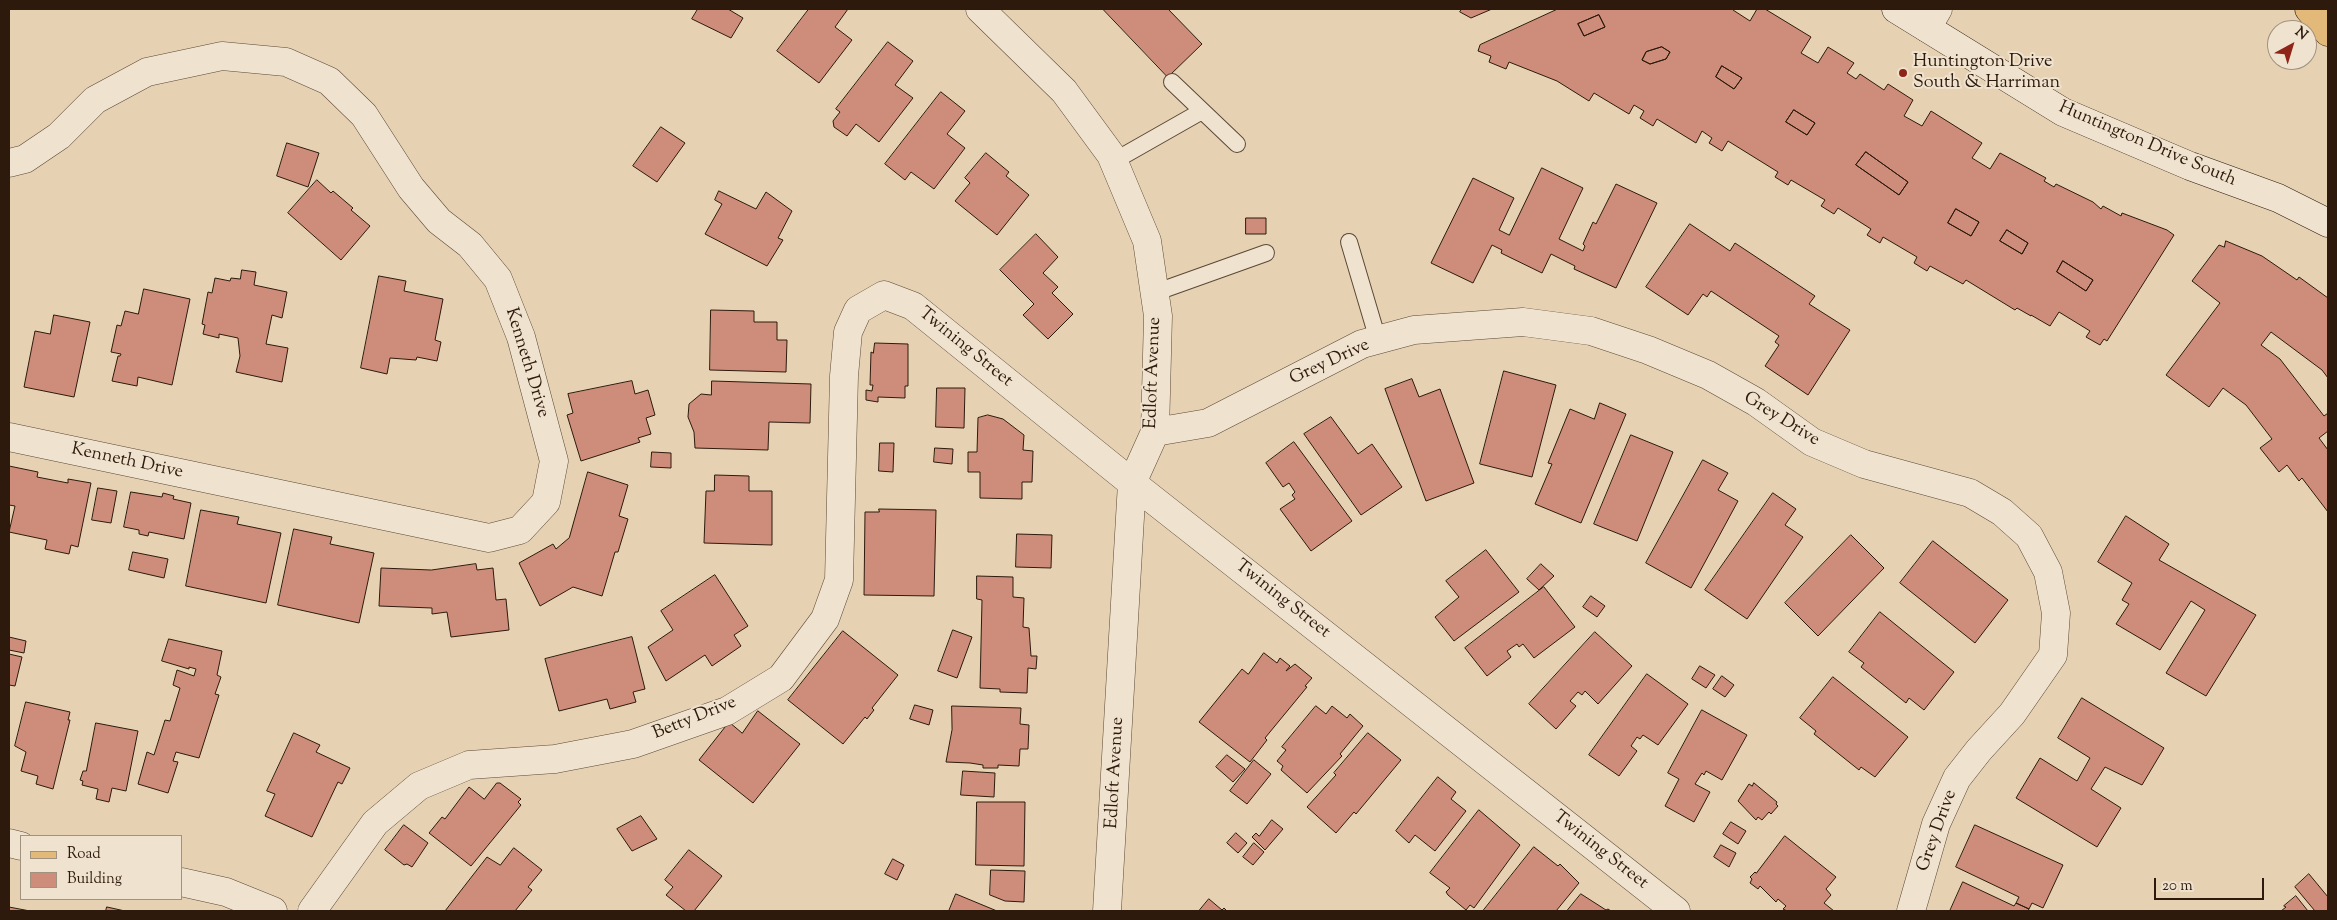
<!DOCTYPE html>
<style>
body{margin:0}
#map{position:relative;width:2337px;height:920px;overflow:hidden;background:#e6d2b3;font-family:"Sorts Mill Goudy",serif}
canvas{display:block}
.frame{position:absolute;inset:0;border:10px solid #2d1a0c;pointer-events:none}
.legend{position:absolute;left:20px;top:835px;width:162px;height:65px;box-sizing:border-box;background:#efe2ce;border:1px solid #a19280;margin:0;padding:6px 9px;list-style:none;font-size:15px;color:#2d1a0c}
.legend li{display:flex;align-items:center;gap:10px;height:25px}
.legend b{width:25px;border:1px solid #a19280}
.north{position:absolute;left:2267px;top:20px;width:50px;height:50px;box-sizing:border-box;background:#efe2ce;border:1px solid #a19280;border-radius:50%;rotate:39deg;font-size:14px;font-weight:700;line-height:20px;text-align:center;color:#2d1a0c}
.north::after{content:'';display:block;margin:auto;width:18px;height:22px;background:#8f2418;clip-path:polygon(50% 0,100% 100%,50% 72%,0 100%)}
.scale{position:absolute;left:2154px;top:878px;width:110px;height:22px;box-sizing:border-box;border:2px solid #2d1a0c;border-top:0;padding-left:6px;font-size:15px;line-height:18px;white-space:nowrap;color:#2d1a0c;-webkit-text-stroke:4px #efe2ce;paint-order:stroke}
</style>
<div id="map">
<canvas width="2337" height="920"></canvas>
<div class="frame"></div>
<ul class="legend">
<li><b style="height:6px;background:#e3b97a"></b>Road</li>
<li><b style="height:14px;background:#ce8c7b"></b>Building</li>
</ul>
<div class="north">N</div>
<div class="scale">20 m</div>
</div>
<script>
const c = document.querySelector('canvas').getContext('2d');
c.lineJoin = 'round';
function paint(path, color) { c.fillStyle = color; c.fill(path, 'evenodd'); }
function strokePath(path, color, width, dash) { c.strokeStyle = color; c.lineWidth = width; c.lineCap = dash ? 'butt' : 'round'; c.setLineDash(dash || []); c.stroke(path); }
function drawText(font, color, halo, rows, align = 'center') {
  c.font = font + ' "Sorts Mill Goudy",serif'; c.lineWidth = 4; c.setLineDash([]); c.textBaseline = 'middle'; c.strokeStyle = halo; c.fillStyle = color; for (const [text, x, y, turn = 0] of rows) {
    c.save(); c.translate(x, y); c.rotate((+turn || 0) * Math.PI / 180); c.textAlign = isNaN(turn) ? turn : align; if (halo) c.strokeText(text, 0, 0); c.fillText(text, 0, 0); c.restore();
  }
}
const building = new Path2D(`
 M698 9H728L743 18 731 38 692 19Z
 M809 9H848L835 27 852 40 819 83 777 51Z
 M1103 9H1168L1202 44 1168 77Z
 M1462 9H1492L1471 18 1460 12Z
 M1558 9H1734L1733 10 1750 21 1757 9H1765L1811 37 1801 53 1818 63 1828 47 1854 63 1847 73 1856 79 1860 74 1884 90 1888 84 1913 100 1904 116 1922 126 1931 111 1982 143 1972 158 1990 169 2000 153 2046 178 2044 181 2054 187 2056 184 2093 202 2101 209 2103 206 2121 216 2122 213 2167 230 2174 235 2107 341 2104 339 2100 345 2086 337 2090 331 2059 312 2050 326 2031 315V316L2017 308 2015 310 1966 280 1963 284 1930 266 1927 271 1914 263 1917 257 1883 237 1880 243 1867 235 1871 229 1838 208 1834 214 1821 206 1825 200 1791 180 1788 185 1775 177 1778 172 1728 141 1722 151 1709 143 1712 138 1702 131 1696 143 1657 119 1653 126 1640 118 1644 111 1634 105 1629 114 1594 93 1589 101 1557 81 1509 62 1506 69 1489 62 1491 56 1478 51 1480 45ZM1599 15 1605 27 1584 36 1578 24ZM1662 47 1670 52 1666 59 1650 64 1642 60 1646 52ZM1722 66 1742 78 1734 89 1716 77ZM1794 110 1815 123 1807 135 1786 122ZM1866 152 1908 182 1899 195 1856 165ZM1956 209 1979 222 1971 236 1948 223ZM2007 230 2028 243 2022 254 2000 241ZM2063 261 2093 280 2086 291 2057 272Z
 M1599 15 1605 27 1584 36 1578 24Z
 M888 42 913 61 895 85 913 98 879 142 856 124 847 136 834 127 833 121 840 112 836 109Z
 M1662 47 1670 52 1666 59 1650 64 1642 60 1646 52Z
 M1722 66 1742 78 1734 89 1716 77Z
 M941 92 965 111 947 134 965 148 934 189 911 172 905 180 885 164Z
 M1794 110 1815 123 1807 135 1786 122Z
 M661 127 685 143 657 182 633 166Z
 M287 143 319 153 308 187 277 176Z
 M1866 152 1908 182 1899 195 1856 165Z
 M986 153 1009 172 1006 176 1029 195 997 235 955 201 970 183 965 178Z
 M1542 168 1583 188 1559 239 1583 251 1585 246 1583 244 1593 222 1596 224 1616 184 1657 203 1616 288 1574 269 1575 266 1551 254 1542 273 1501 253 1502 250 1492 245 1473 283 1431 263 1473 178 1514 198 1499 230 1509 235Z
 M317 180 331 193 333 191 353 208 351 210 370 226 341 260 288 213Z
 M719 191 756 209 766 192 792 211 778 238 783 240 767 266 705 234 722 204 715 200Z
 M1956 209 1979 222 1971 236 1948 223Z
 M1246 218H1266V234H1246Z
 M1690 224 1730 251 1735 243 1815 296 1809 304 1850 330 1808 395 1765 366 1779 345 1775 342 1779 336 1711 291 1707 297 1703 294 1688 315 1646 287Z
 M2007 230 2028 243 2022 254 2000 241Z
 M1036 234 1058 257 1043 273 1058 287 1052 293 1073 314 1048 339 1023 315 1034 304 1000 270Z
 M2226 241 2262 256 2297 280 2299 277 2328 298V378L2322 370 2271 332 2261 345 2280 359 2324 416 2328 413V431L2319 438 2328 450V512L2302 478 2299 481 2287 465 2279 472 2260 448 2272 439 2246 405 2223 388 2209 407 2166 375 2220 303 2192 281 2219 245 2224 247Z
 M2063 261 2093 280 2086 291 2057 272Z
 M242 270 256 272 254 285 287 292 282 318 272 315 266 344 288 348 282 382 236 372 240 356 238 338 219 334V338L203 334 205 325 202 324 208 292 212 293 215 278 230 281 231 278 240 279Z
 M379 276 406 281 404 291 443 299 435 340 441 342 437 361 417 357 416 360 390 358 387 374 361 368Z
 M144 289 190 299 172 385 138 377 137 386 112 381 118 356H120L121 354 111 352 117 325 121 326 125 311 138 314Z
 M711 310 754 311V322H777V340H787L786 372 710 370Z
 M54 315 90 322 74 397 24 387 35 331 50 334Z
 M875 343 908 344V386H905V398L878 397V402L866 400V390L872 391 873 385H870L871 352 873 353Z
 M1504 371 1556 385 1532 477 1480 464Z
 M1412 379 1419 397 1440 389 1474 483 1426 501 1385 389Z
 M632 381 635 394 648 390 655 415 646 418 651 434 638 438 640 442 581 461 567 415 573 413 568 394Z
 M712 381 811 384 810 423 769 422 768 450 695 448 694 432 688 417 689 404 701 394 711 395Z
 M937 388H965L964 428 936 427Z
 M1600 403 1626 414 1581 523 1535 504 1552 464 1548 463 1570 409 1594 419Z
 M988 415 1003 419 1024 435 1023 450 1033 451 1032 482H1022V499L980 498V472H968V452H977L978 418Z
 M1331 417 1358 454 1372 444 1402 487 1361 515 1304 434Z
 M1631 435 1673 452 1637 541 1594 524Z
 M1294 442 1352 521 1311 551 1280 509 1295 499 1292 495 1295 492 1289 483 1283 487 1266 463Z
 M880 443H894L893 472 879 471Z
 M935 448 953 449 952 464 934 462Z
 M652 452 671 453V468L651 467Z
 M1703 460 1728 473 1718 490 1738 501 1691 588 1646 563Z
 M9 466 38 472 37 477 68 483V479L91 483 78 547 71 545 69 554 45 549 47 540 9 532 15 506 9 505Z
 M588 472 628 485 619 516 628 519 618 552H615L602 596 573 587 540 606 519 563 553 544 556 549 569 538Z
 M715 475 749 476V491H772V545L704 543 706 491H714Z
 M98 488 117 491 111 523 92 520Z
 M131 492 162 497 163 493 174 496 173 499 191 503 184 539 149 532 148 536 139 534V530L124 527Z
 M1773 493 1796 509 1785 525 1803 537 1747 619 1705 590Z
 M879 509 936 510 934 596 864 595 865 512H879Z
 M201 510 239 517 237 524 281 533 266 603 186 586Z
 M2126 516 2169 544 2159 560 2256 615 2206 696 2166 673 2205 610 2191 601 2160 650 2116 624 2129 604 2122 600 2132 583 2098 562Z
 M294 529 332 537 330 544 374 553 359 623 278 605Z
 M1017 534 1052 535 1051 568 1016 567Z
 M1851 535 1884 568 1818 636 1785 603Z
 M1933 541 2008 600 1975 643 1900 583Z
 M1486 550 1519 592 1454 641 1435 617 1459 597 1446 581Z
 M133 552 168 559 164 578 129 570Z
 M476 564 477 570 493 568 496 600 506 599 509 630 451 637 447 612 432 614V608L379 606 381 568 431 570Z
 M1541 564 1554 576 1539 590 1527 579Z
 M715 575 748 626 734 635 741 646 712 666 705 655 666 681 648 647 673 630 661 611Z
 M977 576 1013 577V597L1024 598 1023 627 1029 628 1031 656H1037L1036 669 1028 668 1027 693 1000 692V689L980 688 982 600 977 599Z
 M1544 587 1575 627 1534 658 1523 644 1519 647 1517 644 1507 651 1511 657 1487 676 1465 648Z
 M1591 596 1605 606 1597 617 1583 607Z
 M1880 612 1954 672 1924 710 1909 698 1906 703 1861 667 1864 663 1849 652Z
 M953 630 972 637 957 678 938 671Z
 M843 631 898 675 872 708 874 710 867 719 865 717 843 744 788 700Z
 M1595 632 1632 666 1598 704 1585 691 1582 695 1578 692 1570 701 1576 706 1556 729 1529 704Z
 M9 637 26 641 24 653 9 650Z
 M632 637 645 689 633 692 636 702 610 709 607 699 559 711 545 659Z
 M169 639 222 651 217 675 221 677 215 694 219 695 199 758 176 752 173 761 178 762 168 793 138 784 147 752 154 755 165 720 170 721 180 688 173 685 177 670 194 676 196 669 189 667V669L162 661Z
 M1264 653 1277 663 1280 658 1290 666 1286 671 1295 664 1312 678 1305 686 1307 687 1265 738 1267 740 1250 762 1199 722 1242 669 1248 674Z
 M9 654 22 657 15 686 9 685Z
 M1700 666 1715 675 1706 688 1692 679Z
 M1647 674 1688 704 1658 745 1643 735 1640 739 1637 737 1631 746 1637 751 1619 776 1589 755Z
 M1722 676 1734 685 1725 697 1713 689Z
 M1833 677 1908 737 1875 777 1861 767 1859 770 1814 734 1816 731 1800 718Z
 M2082 698 2164 748 2142 785 2105 767 2091 789 2121 808 2097 847 2016 798 2040 758 2077 781 2090 758 2058 738Z
 M26 702 70 712 68 720H70L53 789 36 784 38 776 21 771 26 752 15 746Z
 M915 705 933 710 929 725 910 719Z
 M952 706 1021 708 1020 724 1029 725 1028 749H1020L1019 766 998 765V768H983V765L970 763 946 762 952 730Z
 M1316 706 1326 714 1332 706 1347 718 1350 714 1363 726 1340 754 1342 756 1307 793 1281 770 1283 766 1277 761 1286 750 1282 747Z
 M1702 710 1747 735 1722 780 1706 771 1704 775 1702 773 1695 784 1710 792 1694 822 1665 806 1679 779 1668 773Z
 M758 711 800 744 753 803 699 760 729 722 742 733Z
 M96 723 138 731 126 791 112 788 109 802 96 799 98 789 82 785 83 781 80 780 83 771H86Z
 M294 733 320 745 316 752 350 768 342 784 338 782 312 837 265 816 275 794 267 791Z
 M1368 733 1401 760 1356 814 1354 812 1336 833 1307 807 1336 775 1334 773Z
 M1227 755 1245 769 1233 782 1216 767Z
 M1254 760 1271 774 1247 804 1230 791Z
 M963 771 995 773 994 797 961 795Z
 M1438 777 1456 792 1451 799 1466 811 1435 851 1415 835 1409 843 1396 831Z
 M497 783H500L521 799 518 802 521 805 471 866 429 833 442 817 445 819 469 787 484 799Z
 M1754 783 1777 802 1776 804 1778 806 1771 814 1769 812 1762 820 1758 817 1756 820 1738 801 1749 784 1752 786Z
 M977 802H1025L1024 866 976 865Z
 M1479 810 1520 845 1474 908 1470 905 1466 910 1448 895 1446 892 1450 888 1430 873Z
 M641 816 657 839 632 851 617 829Z
 M1272 820 1283 829 1265 850 1252 837 1256 833 1259 836Z
 M1731 822 1746 831 1738 844 1723 834Z
 M404 825 428 843 412 867 407 864 404 865 385 850Z
 M1975 825 2063 865 2043 908 2032 903 2029 909 2016 903 2019 897 1956 867Z
 M1236 833 1247 843 1238 853 1227 843Z
 M1785 836 1836 877 1826 889 1831 895 1824 903 1834 911H1787L1783 909 1786 906 1778 899 1776 902 1760 886 1758 889 1750 883 1752 879 1750 877 1755 872 1756 873Z
 M1254 843 1264 852 1253 865 1243 857Z
 M1721 845 1736 853 1729 867 1714 857Z
 M1534 847 1558 866 1560 864 1579 883 1556 911H1483Z
 M514 848 542 870 528 887 532 890 515 911H445L487 857 500 865Z
 M689 850 722 876 694 911H686L666 895 673 887 665 880Z
 M893 859 904 865 897 880 885 874Z
 M991 870 1025 871 1024 902 1005 901 990 895Z
 M2309 874 2328 897V911H2315L2295 887Z
 M1963 882 2014 906 2016 903 2029 909 2028 911H1950Z
 M956 894 997 911H949Z
 M1581 894 1606 910 1608 909 1611 911H1567Z
 M2296 896 2308 911H2281L2286 907 2284 906Z
 M1209 899 1222 910 1224 908 1227 911H1199Z
 M9 907 30 911H9Z
 M107 907 125 911H106Z`);
const lane = new Path2D(`
 M1172 82 1237 144
 M1114 161 1202 111
 M1349 242 1378 340
 M1154 293 1266 253`);
const street = new Path2D(`
 M980 9 1064 91 1111 155 1147 241 1158 316 1155 432 1132 483 1107 911
 M1927 28 1938 9
 M9 163 25 159 59 136 95 100 147 72 222 56 286 62 329 81 364 115 411 188 439 221 470 245 498 279 521 337 554 461 546 502 520 530 489 538 9 437
 M1155 432 1208 423 1362 344 1414 330 1523 322 1591 331 1648 350 1708 375 1756 402 1812 442 1864 464 1970 493 2002 512 2029 536 2048 572 2056 613 2053 655 2012 714 1979 750 1957 778 1936 824 1911 911
 M9 843 21 846
 M181 882 226 892 273 911
 M312 911 375 823 419 786 469 765 555 759 633 744 727 711 781 678 825 619 839 580 844 376 848 332 858 310 884 295 913 306 1132 483 1676 911`);
const secondary = new Path2D(`
 M1896 9 2063 112 2190 166 2278 198 2328 223`);
const primary = new Path2D(`
 M2309 9 2328 32`);
const markers = [
 [1903,73,5,"#8f2418"]
];
const poiNames = [
 ["Huntington Drive",1913,63],
 ["South & Harriman",1913,84]
];
const streetNames = [
 ["Huntington Drive South",2147,145,23],
 ["Twining Street",965,348,39],
 ["Kenneth Drive",526,363,73],
 ["Grey Drive",1330,363,-25],
 ["Edloft Avenue",1154,373,-88],
 ["Grey Drive",1781,420,32],
 ["Kenneth Drive",127,462,12],
 ["Twining Street",1282,600,38],
 ["Betty Drive",695,719,-22],
 ["Edloft Avenue",1116,773,-87],
 ["Grey Drive",1938,831,-70],
 ["Twining Street",1600,851,38]
];
paint(building, '#ce8c7b');
strokePath(building, '#2d1a0c', 1);
strokePath(lane, '#5b4836', 18);
strokePath(street, '#5b4836', 29);
strokePath(secondary, '#2d1a0c', 29);
strokePath(primary, '#2d1a0c', 29);
strokePath(lane, '#efe2ce', 16);
strokePath(street, '#efe2ce', 28);
strokePath(secondary, '#efe2ce', 28);
strokePath(primary, '#e3b97a', 28);
for (const [x, y, r, color] of markers) { const dot = new Path2D(); dot.arc(x, y, r, 0, 2 * Math.PI); c.fillStyle = color; c.fill(dot); strokePath(dot, '#efe2ce', 2); }
drawText('18px', '#2d1a0c', '#efe2ce', poiNames, 'left');
drawText('18px', '#2d1a0c', '#efe2ce', streetNames);
</script>
